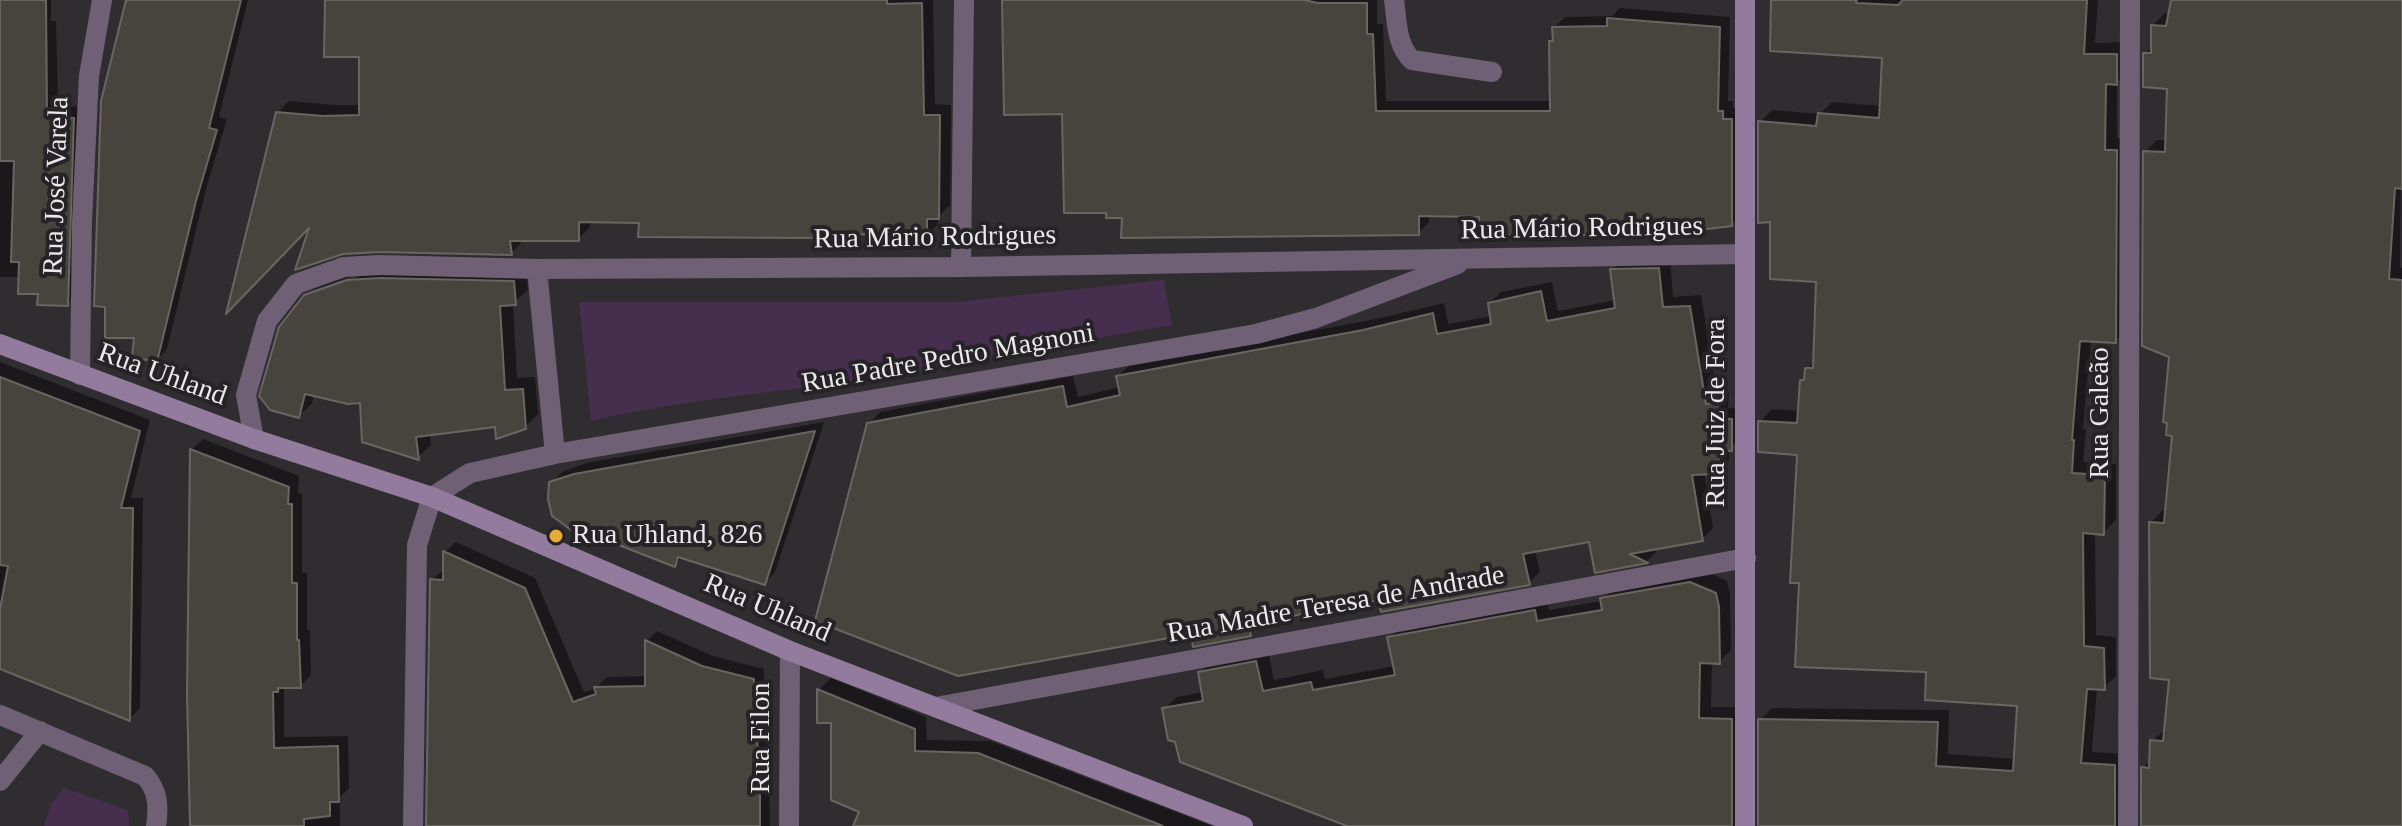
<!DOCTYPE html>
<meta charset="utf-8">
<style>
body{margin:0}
canvas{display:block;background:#302d31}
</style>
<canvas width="2402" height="826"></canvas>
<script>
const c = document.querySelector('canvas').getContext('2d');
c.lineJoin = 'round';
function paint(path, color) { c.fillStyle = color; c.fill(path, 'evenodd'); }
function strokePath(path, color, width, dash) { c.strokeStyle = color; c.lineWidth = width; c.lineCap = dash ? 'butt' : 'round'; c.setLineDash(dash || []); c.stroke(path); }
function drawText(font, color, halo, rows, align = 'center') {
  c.font = font + ' Georgia,serif'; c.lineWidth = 8; c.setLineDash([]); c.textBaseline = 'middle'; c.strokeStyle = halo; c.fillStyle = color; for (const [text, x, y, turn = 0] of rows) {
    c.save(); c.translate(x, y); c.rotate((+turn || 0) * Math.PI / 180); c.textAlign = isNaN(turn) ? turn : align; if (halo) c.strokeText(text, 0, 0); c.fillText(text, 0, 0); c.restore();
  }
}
const green = new Path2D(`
 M1164 280 1172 325C1068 342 965 366 861 380 771 393 680 400 591 421L579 302H956Z
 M64 788 128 810 129 826H44L51 804Z`);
const shadow = new Path2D(`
 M0 0H51V21H56L58 106 85 107 79 292 67 304 40 292 21 277H0Z
 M128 0H248L219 117 227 119 206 189 167 349 157 360 136 336Z
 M327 0H933L935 104 951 105 950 205 938 217 937 225 926 236 880 232 820 233 817 236 641 221 590 220V227L578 239H522V242L511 253 314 221 277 113 289 101 335 105H361V55Z
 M1004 0H1377V24H1383L1386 101H1552L1551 42 1555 39 1554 28 1565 17 1612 16 1620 8 1730 17 1728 101H1733V108L1742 109V213L1731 224 1429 214V222L1418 233 1124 216Z
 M1772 0H2098L2095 43 2128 42V71L2117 82V138L2128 139V329L2115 341 2091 340 2083 429H2086L2083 462 2116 464V520L2103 533 2095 532 2096 635 2116 637V676L2104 688H2097L2092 752 2127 754 2138 826H1353L1164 709 1177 697 1203 692 1200 673 1212 661 1268 650 1274 680 1323 670 1325 679 1395 666 1389 638 1401 626 1547 599 1549 610 1602 601 1614 587 1703 570 1727 581 1730 594 1731 650 1719 662H1712L1711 707H1743L1750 825 1760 826V720L1772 708 1949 710 1948 754 2016 759 2019 704 1928 670 1801 581 1799 453 1760 422 1772 409 1800 411 1802 381 1806 376 1807 369 1815 360 1819 280 1772 219 1760 122 1772 110 1820 114 1832 102 1881 106 1884 57Z
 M2170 0H2402L2400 267 2402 268V826H2143V768L2151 760 2152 741 2166 729 2171 678 2151 522 2163 510H2168L2175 434 2171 356 2145 152 2157 140H2167L2169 87 2145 54 2153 46V25L2165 13 2170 14Z
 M1670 258 1673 297 1701 295 1717 394 1729 392 1728 408 1742 409V437L1729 448V460L1717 472H1704L1713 528 1702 539 1651 549 1657 551 1647 561 1596 570 1590 540 1535 550 1540 572 1529 583 1380 598 1261 620V623L1250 634 1192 632 869 424 880 412 1073 376 1078 397 1120 387 1118 376 1129 365 1376 319 1444 303 1448 324 1492 316 1490 303 1501 292 1552 282 1558 311 1616 300 1612 270 1623 259Z
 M361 268 526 269 528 290 513 303 517 378 535 377 538 414 525 427 497 425 430 434 431 445 418 457 362 401 314 394 312 403 299 416 306 296 357 278 355 275 312 290 319 282Z
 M0 362 150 420 131 498H143L140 708 129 719 0 669Z
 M824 422 775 572 765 583 683 557 675 564 596 534 589 541 554 515 551 483 562 472 586 463Z
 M203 439 299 476 298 493 302 494V573H307V630H310L311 675 300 686H284V737L348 736 349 788 340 797V826H192L189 694 192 449Z
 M456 542 535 578 584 692 595 689 607 677 647 676V641L657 631 713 656 764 669V686H768L770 826H428L432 579 445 569V552Z
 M831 678 926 717 927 740 990 741 1212 826H855L862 811 833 721H819V690Z`);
const building = new Path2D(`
 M0 0H46L47 117 74 118 68 306 37 305 38 294H18L19 262H11L14 161H0Z
 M126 0H241L209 128 217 130 196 201 157 362 132 357 134 338H105V307L94 306 101 101Z
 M325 0H887V4L922 3 924 115H940L939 219H927V238L878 239V234L818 235V238L638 237 639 223 579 222V241H510L512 255 380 252 343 254 295 270 309 228 226 314 276 112 323 116 359 115V57H324Z
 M1002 0H1304L1318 3H1367V34H1373L1376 111H1550L1549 41H1553L1552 27 1607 26V18L1720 27 1718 111H1723V119H1732V226L1657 235H1479V217L1419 216V235L1121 238 1122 218H1106V213H1064L1062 114 1004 115Z
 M1771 0H1857L1856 3 1898 5 1903 0H2087L2084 54H2117V85L2106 84 2105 150H2117L2116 343 2080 341 2072 440H2074L2072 473 2105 475 2104 535 2083 533 2084 646 2104 648 2105 690 2087 689 2081 763 2115 765V826H1758V719L1938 722 1936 766 2013 771 2017 706 1925 700 1926 672 1795 667 1799 583H1790L1797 455 1758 452V421L1797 423 1800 380H1804L1805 368H1813L1816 282 1770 279V222L1758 223V121L1816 126 1818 113 1879 118 1882 58 1770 51Z
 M2171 0H2402V189L2395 188 2389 279 2402 280V826H2141V767L2149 768 2150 740 2163 741 2169 680 2150 678 2149 522 2164 523 2172 436 2166 435 2167 423 2163 422 2169 357 2142 346 2143 151 2165 152 2167 89 2143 87V53H2151V25L2166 26Z
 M1659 268 1663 307 1690 306 1706 404 1718 402V418L1732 419V451L1719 450 1718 474 1692 475 1703 541 1630 554 1648 563 1595 573 1589 542 1523 554 1530 585 1381 612 1378 600 1249 624 1251 636 1193 647 1191 634 958 676 815 621 867 423 1063 386 1067 407 1120 395 1116 376 1363 330 1433 313 1437 334 1491 324 1488 303 1541 291 1547 321 1615 308 1610 269Z
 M380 278 514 281 516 305 500 306 505 390 523 389 526 429 496 439 495 427 416 437 419 460 362 442 360 403 348 404 305 394 299 418 270 410 259 396 279 327 304 295 347 280Z
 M0 377 140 431 121 508H133L130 721 0 669V609L8 566 0 565Z
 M815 431 765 585 678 557 675 567 588 533 589 543 552 516 548 499 549 482 574 474Z
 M190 449 289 487 288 504H292V583H297V640H299L301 688H278V692H273L274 748 338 746 339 802H330V816L304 819V826H190L187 694Z
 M443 551 525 588 573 702 596 694 594 687 645 686V640L702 666 754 679V696H758L757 790H760V826H426L430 579 443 580Z
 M1690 582 1716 593 1719 607 1720 664 1700 663 1699 718 1732 719V826H1347L1180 762 1175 742 1168 740 1162 708 1203 701 1198 672 1256 661 1263 691 1311 682 1313 690 1395 675 1387 637 1535 610 1537 621 1602 610 1600 598Z
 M817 689 915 729V751L978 753 1163 826H853L859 812 831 800V723H817Z`);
const street = new Path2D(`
 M1394 0C1397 20 1396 45 1412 60L1492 72
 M961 267 964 0
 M537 269 555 454
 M80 375 82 221 89 76 102 0
 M254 439 246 395 267 321 296 284 344 267 380 265 537 269 961 267 1745 254
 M936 707 1746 558
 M0 715 145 776C158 790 159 807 156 826
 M0 781 40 731
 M413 826 417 545 432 497 470 473 555 454 1256 334 1316 318 1458 264
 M789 826 790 651
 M2128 826 2130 0`);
const secondary = new Path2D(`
 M0 344 254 439 432 497 790 651 1243 826
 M1745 826V0`);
const markers = [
 [556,536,8,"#e6ac36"]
];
const streetNames = [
 ["Rua José Varela",57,186,-88],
 ["Rua Mário Rodrigues",1582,229,-1],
 ["Rua Mário Rodrigues",935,238,-1],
 ["Rua Padre Pedro Magnoni",948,359,-10],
 ["Rua Uhland",162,375,20],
 ["Rua Juiz de Fora",1717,413,-90],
 ["Rua Galeão",2101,413,-90],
 ["Rua Madre Teresa de Andrade",1336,605,-10],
 ["Rua Uhland",767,609,23],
 ["Rua Filon",762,738,-90]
];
const poiNames = [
 ["Rua Uhland, 826",572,536]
];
paint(green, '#462e4f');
paint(shadow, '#0007');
paint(building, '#47443e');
strokePath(building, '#696661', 2);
strokePath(street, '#6f6075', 20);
strokePath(secondary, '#937b9d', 20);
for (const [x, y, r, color] of markers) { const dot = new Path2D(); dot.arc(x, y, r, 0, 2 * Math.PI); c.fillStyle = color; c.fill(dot); strokePath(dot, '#262327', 3); }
drawText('28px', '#eae8eb', '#262327', streetNames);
drawText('28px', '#eae8eb', '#262327', poiNames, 'left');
</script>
